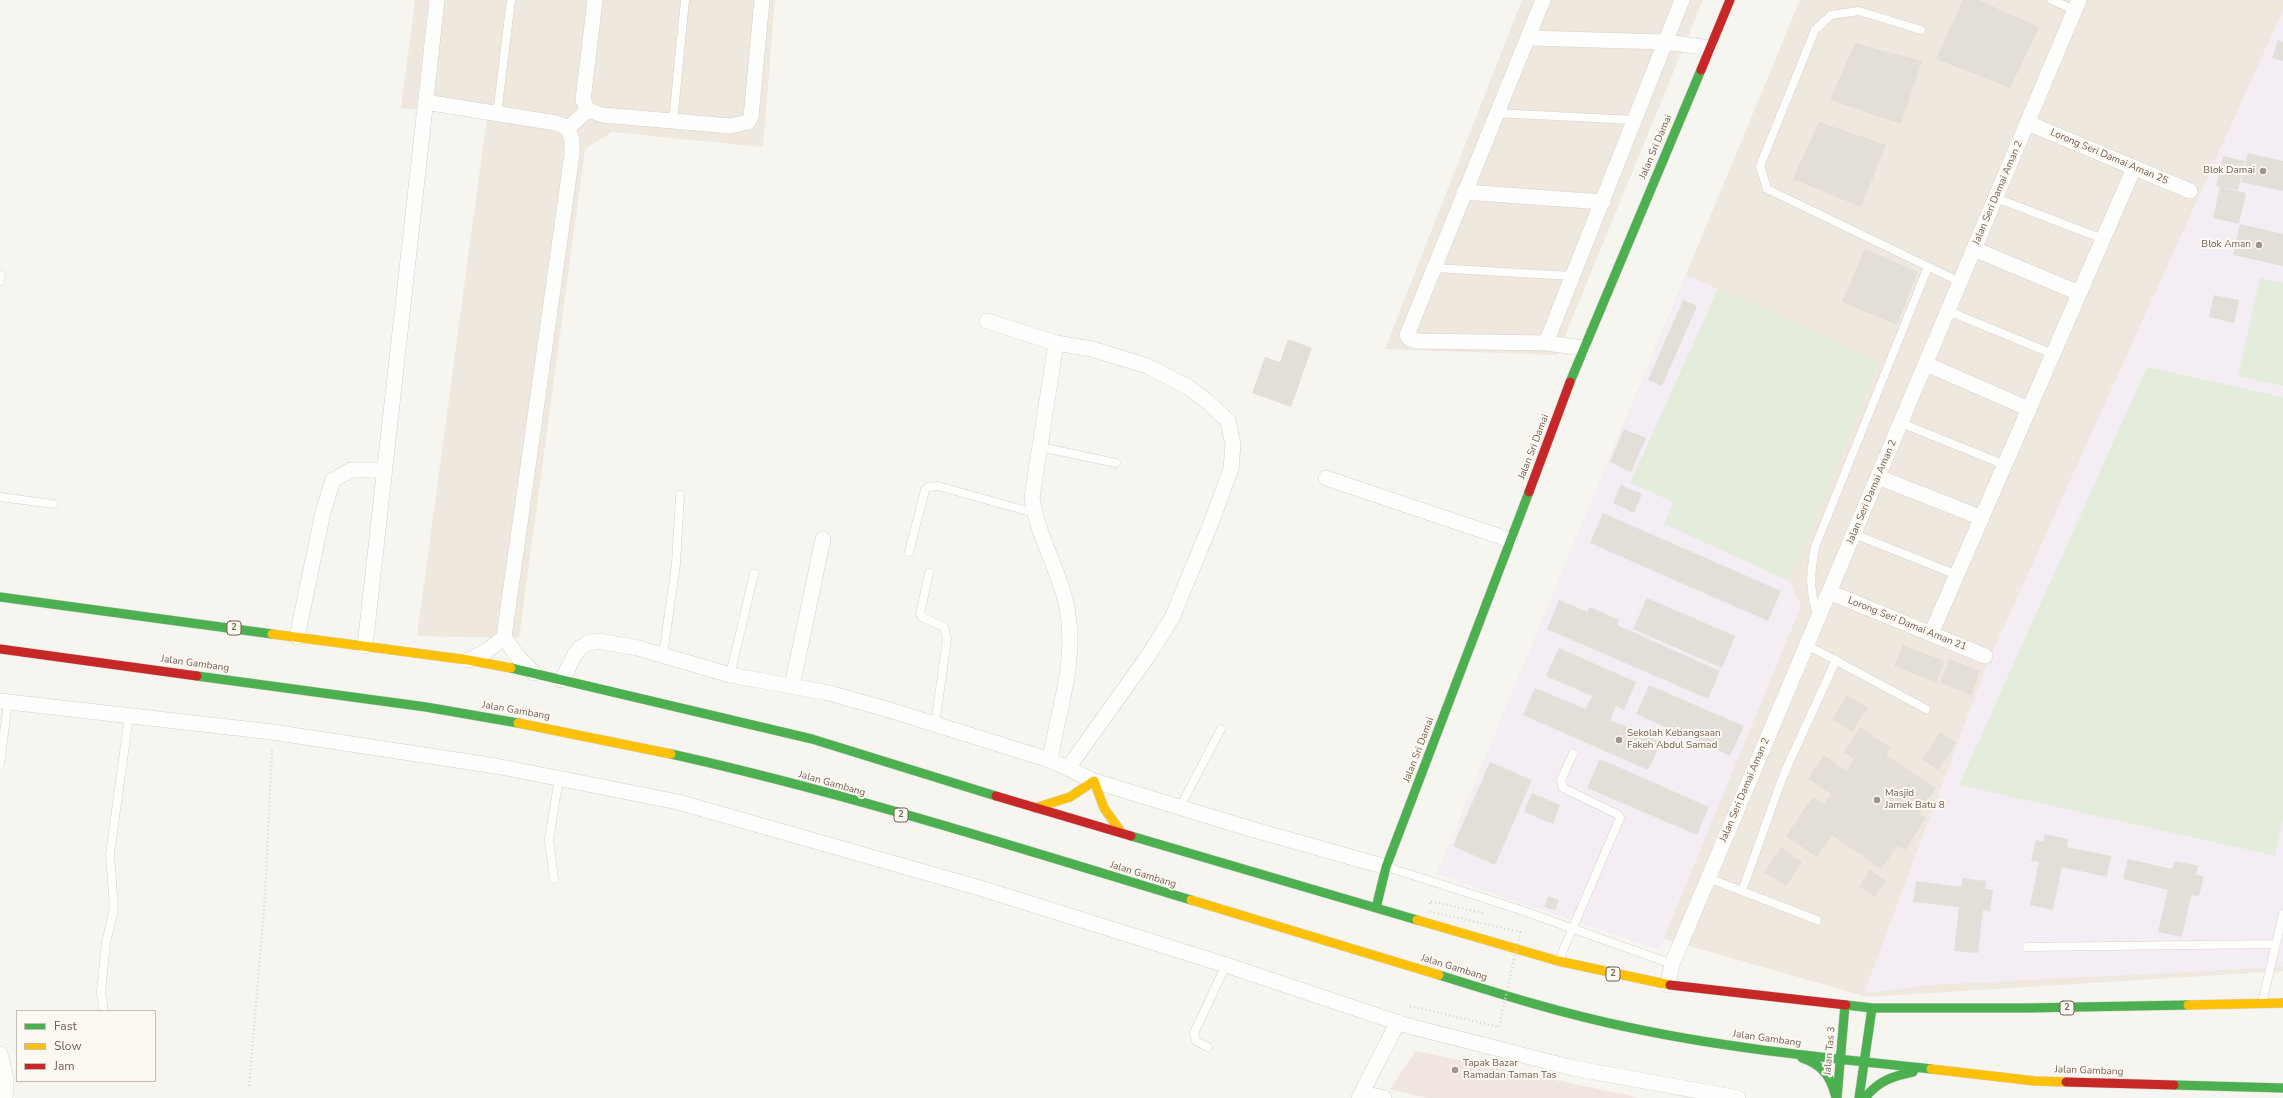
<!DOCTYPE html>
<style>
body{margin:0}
#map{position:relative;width:2283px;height:1098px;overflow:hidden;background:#f6f5f0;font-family:"Nunito Sans",sans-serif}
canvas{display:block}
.legend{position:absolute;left:16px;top:1010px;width:140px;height:72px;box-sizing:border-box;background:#fdf9f2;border:1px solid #c6bbb2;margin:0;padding:5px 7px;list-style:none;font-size:12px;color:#735f51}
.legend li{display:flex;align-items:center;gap:8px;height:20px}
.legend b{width:20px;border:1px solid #c6bbb2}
</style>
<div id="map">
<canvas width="2283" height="1098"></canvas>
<ul class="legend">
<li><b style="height:5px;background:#4caf50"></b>Fast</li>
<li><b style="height:5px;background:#ffc107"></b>Slow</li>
<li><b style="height:5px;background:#c62828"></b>Jam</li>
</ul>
</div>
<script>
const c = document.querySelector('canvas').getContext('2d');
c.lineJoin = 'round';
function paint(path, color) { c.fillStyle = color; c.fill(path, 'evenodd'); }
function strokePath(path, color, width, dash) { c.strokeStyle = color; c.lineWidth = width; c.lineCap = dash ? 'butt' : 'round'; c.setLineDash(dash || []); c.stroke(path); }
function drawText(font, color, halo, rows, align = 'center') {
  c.font = font + ' "Nunito Sans",sans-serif'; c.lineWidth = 4; c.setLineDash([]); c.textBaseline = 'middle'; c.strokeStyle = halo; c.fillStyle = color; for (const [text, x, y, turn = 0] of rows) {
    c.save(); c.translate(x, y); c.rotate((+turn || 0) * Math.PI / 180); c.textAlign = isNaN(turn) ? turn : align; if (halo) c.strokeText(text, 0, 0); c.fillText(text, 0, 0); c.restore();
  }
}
const residential = new Path2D(`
 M415 0H775L763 147 612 132 585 149 519 638 417 636 487 117 401 108Z
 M1522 0H1703L1557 355 1385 349Z
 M1800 0H2283V971L1867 997 1437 874Z`);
const commercial = new Path2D(`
 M1416 1051 1641 1098H1427L1390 1089Z`);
const education = new Path2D(`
 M2283 10V967L1931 985 1864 993 1987 664Z
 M1686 275 1879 361 1789 580 1801 606 1659 950 1437 874Z`);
const green = new Path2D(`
 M2260 278 2283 283V386L2238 376Z
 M1718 289 1879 361 1789 581 1664 524 1673 502 1630 483Z
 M2147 367 2283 397V819L2275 856 1959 785Z`);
const building = new Path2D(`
 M1963 0H1978L2039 27 2010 88 1936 59Z
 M2278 40 2283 42V61L2272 58Z
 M1855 43 1922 61 1901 124 1830 100Z
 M1819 122 1886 145 1861 207 1793 179Z
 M2248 153 2283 161V191L2241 182Z
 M2223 156 2245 161 2238 190 2216 186Z
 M2220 187 2246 193 2239 224 2213 218Z
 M2240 224 2283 234V266L2233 255Z
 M1865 249 1918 272 1897 325 1842 302Z
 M2214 295 2239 300 2234 323 2209 317Z
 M1683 300 1697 306 1662 386 1648 380Z
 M1288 339 1312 348 1291 407 1252 393 1265 357 1280 362Z
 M1624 429 1646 438 1631 472 1610 462Z
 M1621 485 1642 494 1634 513 1613 503Z
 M1603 513 1781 591 1768 621 1590 543Z
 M1647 598 1735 636 1722 668 1633 629Z
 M1559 600 1587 612 1590 607 1619 620 1617 625 1720 671 1708 699 1547 629Z
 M1903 645 1944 661 1936 683 1894 666Z
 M1559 648 1636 682 1624 710 1616 706 1610 720 1661 742 1648 770 1523 715 1535 688 1586 709 1592 696 1546 676Z
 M1949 659 1980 671 1971 695 1940 683Z
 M1649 685 1744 726 1730 756 1636 714Z
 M1848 695 1868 708 1852 732 1832 719Z
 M1860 727 1891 748 1886 755 1936 788 1919 813 1926 818 1905 850 1898 845 1881 869 1832 835 1817 857 1786 836 1813 797 1824 804 1831 794 1808 779 1824 755 1846 771 1854 759 1844 752Z
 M1940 732 1956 743 1938 770 1922 759Z
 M1600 759 1709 807 1697 835 1587 788Z
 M1490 762 1532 780 1495 865 1453 846Z
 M1532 793 1560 805 1553 824 1524 812Z
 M2045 834 2068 839 2067 847 2111 856 2107 877 2062 867 2053 910 2030 905 2039 862 2031 861 2036 840 2043 842Z
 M1781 847 1802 862 1786 886 1764 872Z
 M2128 859 2172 869 2175 861 2198 866 2196 875 2204 876 2199 896 2191 895 2182 937 2158 932 2168 890 2123 879Z
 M1870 870 1886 881 1875 897 1859 886Z
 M1962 878 1986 881 1985 889 1993 890 1990 911 1983 910 1978 953 1954 951 1959 907 1913 902 1916 881 1962 887Z
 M1548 896 1559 900 1555 910 1544 907Z`);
const path = new Path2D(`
 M1430 904V901L1483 913
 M249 1086 265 898 272 748`);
const lane = new Path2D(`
 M2052 0 2075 10
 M1921 30 1859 11 1831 15 1815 30 1760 166 1767 189 1960 282
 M1496 113 1634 120
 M497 114 511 0
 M673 121 685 0
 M1996 198 2103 239
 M1435 268 1572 276
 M0 281 1 275
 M1948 311 2053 354
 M1901 423 2005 465
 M1040 447 1116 463
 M0 497 53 504
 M1854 534 1957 575
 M909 552 925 490 928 487 938 486 1034 513
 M929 573 920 614 922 617 944 627 947 639 935 725
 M1818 617C1809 591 1810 574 1815 547L1928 267
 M1807 645 1926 709
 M663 655 676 564 680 495
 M730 675 754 574
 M0 764 8 702
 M1180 807 1221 729
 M1387 867 1518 909 1672 964
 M1708 878 1817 920
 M554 879 549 840 559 778
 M1742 891 1783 776 1836 660
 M2027 947 2275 944
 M1559 960 1620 818 1619 815 1563 788 1561 780 1573 754
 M2262 1003 2283 914
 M104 1011 101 992 106 943 114 908 110 854 129 716
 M1208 1047 1196 1041 1194 1033 1226 965`);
const street = new Path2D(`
 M1543 0 1407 335 1409 338 1416 341 1546 343 1584 348
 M1528 38 1665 42 1710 48
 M425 102 556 123 568 128 572 140V154L504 637 517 656 534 673
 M588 110 603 115 730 126 748 122 751 117 762 0
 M2028 123 2190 191
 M568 128 588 110 583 100 595 0
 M1464 192 1603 202
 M1974 249 2079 293
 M987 321 1056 343 1092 349 1147 366 1188 387 1208 402 1228 421 1233 444 1231 469 1211 523 1172 618 1148 656 1068 768
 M1546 343 1682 0
 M1926 364 2029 409
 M1878 477 1982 518
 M1326 478 1510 540
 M1829 592 1985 656
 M1931 634 2134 168
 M297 637 323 512 333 480 351 470H384
 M365 646 437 0
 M468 660 487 651 504 637
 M562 680 575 654 581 647 588 643 599 641 638 648 730 675 829 693 886 709 1050 760 1094 781 1251 829 1386 867
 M792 686 823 539
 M0 701 272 732 496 766 678 802 980 888 1226 965 1405 1025 1573 1068 1738 1098
 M1050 760C1059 706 1077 662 1067 607 1059 569 1037 536 1032 497L1056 343
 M1668 985 1672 964 2079 0
 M0 1054 6 1079 5 1098
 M1362 1093 1384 1098
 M1359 1098 1398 1022`);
const fast = new Path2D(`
 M1570 382 1701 70
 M0 597 272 634
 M511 668 812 739 996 796
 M197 676 426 707 518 723
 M671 754C847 793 1019 848 1191 900
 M1131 836 1417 920
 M1376 908 1386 867 1529 492
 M1439 975C1503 995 1567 1015 1632 1028 1730 1049 1831 1058 1931 1069
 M1846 1005 1872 1008H2027L2188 1005
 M1802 1058C1823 1065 1831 1077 1836 1098
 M2174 1085 2283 1088
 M1837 1098 1845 1005
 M1859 1098 1872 1008
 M1865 1098C1878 1081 1893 1076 1913 1072`);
const slow = new Path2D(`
 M272 634 468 660 511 668
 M518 723 671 754
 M1035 808 1070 797 1094 781 1104 808 1121 832
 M1191 900 1439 975
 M1417 920 1558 961 1670 985
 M2188 1005 2283 1003
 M1931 1069 2035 1081 2066 1082`);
const jam = new Path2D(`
 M1701 70 1730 0
 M1529 492 1570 382
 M0 649 197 676
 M996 796 1131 836
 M1670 985 1846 1005
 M2066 1082 2174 1085`);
const pathBridge = new Path2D(`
 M1410 1006 1499 1027 1520 932 1428 911`);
const markers = [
 [2263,171,4,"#a19489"],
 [2259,245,4,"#a19489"],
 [1619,740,4,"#a19489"],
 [1877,800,4,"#a19489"],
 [1455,1070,4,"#a19489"]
];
const shields = [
 [234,628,14],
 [901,815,14],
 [1613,974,14],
 [2067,1008,14]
];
const shieldNames = [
 ["2",234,628],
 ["2",901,815],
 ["2",1613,974],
 ["2",2067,1008]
];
const streetNames = [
 ["Jalan Sri Damai",1656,147,-67],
 ["Lorong Seri Damai Aman 25",2109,157,23],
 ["Jalan Seri Damai Aman 2",1998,193,-67],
 ["Jalan Sri Damai",1534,447,-69],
 ["Jalan Seri Damai Aman 2",1872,492,-67],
 ["Lorong Seri Damai Aman 21",1907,624,22],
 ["Jalan Gambang",195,664,8],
 ["Jalan Gambang",516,711,10],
 ["Jalan Sri Damai",1419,750,-69],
 ["Jalan Gambang",832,784,16],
 ["Jalan Seri Damai Aman 2",1745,790,-67],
 ["Jalan Gambang",1143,875,17],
 ["Jalan Gambang",1454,968,17],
 ["Jalan Gambang",1767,1039,8],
 ["Jalan Tas 3",1830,1051,-85],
 ["Jalan Gambang",2089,1071,2]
];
const poiNames = [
 ["Blok Damai",2255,171,"right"],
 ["Blok Aman",2251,245,"right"],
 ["Sekolah Kebangsaan",1627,734],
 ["Fakeh Abdul Samad",1627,746],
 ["Masjid",1885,794],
 ["Jamek Batu 8",1885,806],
 ["Tapak Bazar",1463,1064],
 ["Ramadan Taman Tas",1463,1076]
];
paint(residential, '#eee8de');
paint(commercial, '#f0e6df');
paint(education, '#f4eef4');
paint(green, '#e4eddc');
paint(building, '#e3ded7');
strokePath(lane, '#d6d2cd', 9);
strokePath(street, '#d6d2cd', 16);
strokePath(fast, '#d6d2cd', 10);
strokePath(slow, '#d6d2cd', 10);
strokePath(jam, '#d6d2cd', 10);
strokePath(path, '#dad5d0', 2.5, [1, 3]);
strokePath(lane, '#fefefd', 8);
strokePath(street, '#fefefd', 15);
strokePath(fast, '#4caf50', 9);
strokePath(slow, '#ffc107', 9);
strokePath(jam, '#c62828', 9);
strokePath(pathBridge, '#dad5d0', 2.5, [1, 3]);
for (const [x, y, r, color] of markers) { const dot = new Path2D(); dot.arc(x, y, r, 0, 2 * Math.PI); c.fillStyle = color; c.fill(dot); strokePath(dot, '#fdf9f2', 1.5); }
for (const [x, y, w] of shields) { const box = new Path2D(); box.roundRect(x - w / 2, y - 7, w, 14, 3); c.fillStyle = '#fdf9f2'; c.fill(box); strokePath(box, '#735f51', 1); }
drawText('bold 9px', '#735f51', null, shieldNames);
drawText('10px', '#735f51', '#fdf9f2', streetNames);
drawText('10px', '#735f51', '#fdf9f2', poiNames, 'left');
</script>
